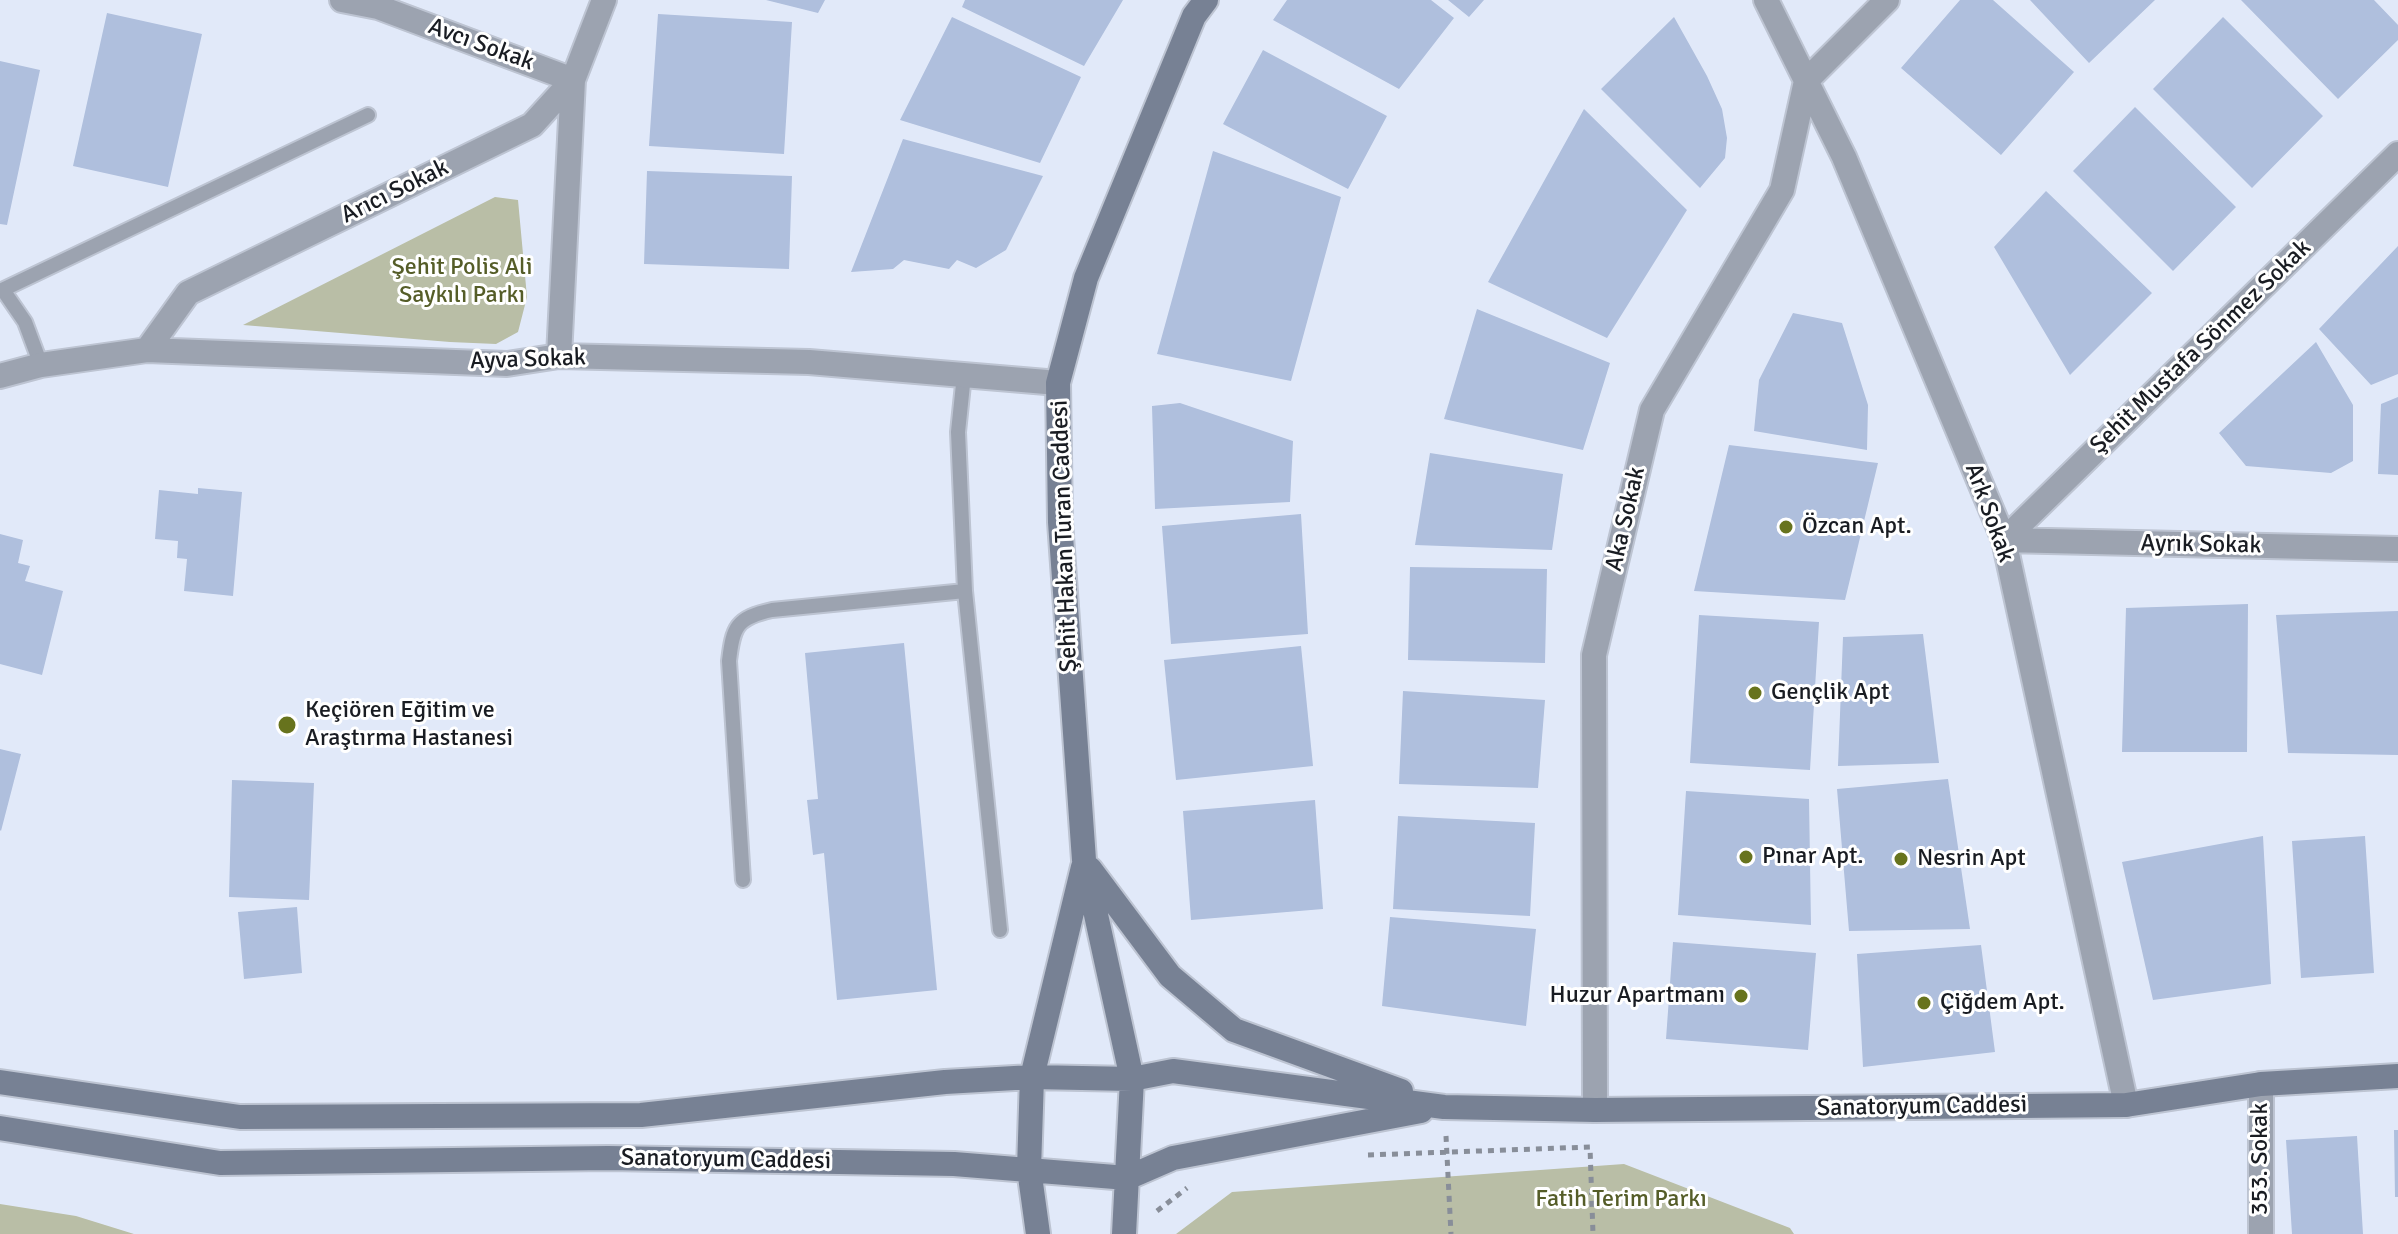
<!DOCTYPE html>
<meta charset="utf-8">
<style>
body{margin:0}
canvas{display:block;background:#e1e9f9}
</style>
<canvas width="2398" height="1234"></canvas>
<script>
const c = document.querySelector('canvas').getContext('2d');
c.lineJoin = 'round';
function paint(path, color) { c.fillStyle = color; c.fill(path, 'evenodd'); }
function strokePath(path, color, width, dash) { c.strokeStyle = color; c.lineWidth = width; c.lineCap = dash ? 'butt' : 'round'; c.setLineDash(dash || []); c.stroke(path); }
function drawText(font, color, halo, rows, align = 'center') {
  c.font = font + ' Signika,sans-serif'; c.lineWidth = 6; c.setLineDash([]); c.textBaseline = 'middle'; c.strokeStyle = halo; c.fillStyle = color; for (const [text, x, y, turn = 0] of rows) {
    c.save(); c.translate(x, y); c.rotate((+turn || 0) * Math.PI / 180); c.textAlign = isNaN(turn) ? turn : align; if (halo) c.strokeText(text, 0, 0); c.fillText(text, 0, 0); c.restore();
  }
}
const green = new Path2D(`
 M495 197 518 200 527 297 518 332 496 344 450 342 243 325Z
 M1624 1164 1790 1228 1794 1234H1176L1232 1192Z
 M0 1204 76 1216 134 1234H0Z`);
const building = new Path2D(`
 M766 0H825L818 13Z
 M965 0H1123L1084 66 962 7Z
 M1287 0H1431L1454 18 1399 89 1273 20Z
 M1448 0H1484L1469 17Z
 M1960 0H1993L2074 72 2001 155 1901 68Z
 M2030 0H2155L2089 63Z
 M2241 0H2374L2398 25V40L2338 99Z
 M107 13 202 34 168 187 73 166Z
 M658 14 792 22 784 154 649 146Z
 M952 17 1081 77 1040 163 900 120Z
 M1674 17 1707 76 1722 109 1727 138 1725 158 1700 188 1601 89Z
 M2223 17 2323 116 2252 188 2153 89Z
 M1263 50 1387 116 1348 189 1223 124Z
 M0 61 40 70 7 225 0 224Z
 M2135 107 2236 207 2173 271 2073 171Z
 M1584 109 1687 210 1607 338 1488 282Z
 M903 139 1043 176 1006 250 976 268 957 260 949 269 904 260 893 269 851 272Z
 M1213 151 1341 197 1291 381 1157 354Z
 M647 171 792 176 789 269 644 264Z
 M2046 191 2152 293 2070 375 1994 247Z
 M2398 246V374L2371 385 2319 329Z
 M1477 309 1610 363 1583 450 1444 419Z
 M1793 313 1842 323 1868 405 1867 450 1754 431 1759 380Z
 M2316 342 2353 405V461L2331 473 2246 466 2219 433Z
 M2398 397V475L2378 474 2381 404Z
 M1180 403 1293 441 1290 502 1155 509 1152 406Z
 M1729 445 1878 463 1845 600 1694 591Z
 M1430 453 1563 474 1552 550 1415 545Z
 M198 488 242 492 233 596 184 591 187 559 177 558 178 541 155 539 159 490 198 494Z
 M1301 514 1308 634 1171 644 1162 526Z
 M0 534 23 540 18 563 30 566 25 581 63 591 42 675 0 664Z
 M1410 567 1547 569 1545 663 1408 660Z
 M2248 604 2247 752H2122L2126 608Z
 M2398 611V755L2288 753 2276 615Z
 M1699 615 1819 622 1810 770 1690 763Z
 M1923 634 1939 763 1838 766 1843 637Z
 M904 643 937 990 837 1000 824 853 813 855 807 800 818 799 805 653Z
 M1301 646 1313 766 1176 780 1164 660Z
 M1403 691 1545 700 1538 788 1399 784Z
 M0 749 21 754 1 831 0 830Z
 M1948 779 1970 929 1849 931 1837 789Z
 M232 780 314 783 309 900 229 897Z
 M1686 791 1809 799 1811 925 1678 915Z
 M1315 800 1323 909 1191 920 1183 811Z
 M1398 816 1535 823 1530 916 1393 909Z
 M2263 836 2271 984 2153 1000 2122 862Z
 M2365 836 2374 973 2301 978 2292 841Z
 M297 907 302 973 244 979 238 912Z
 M1390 917 1536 929 1526 1026 1382 1006Z
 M1673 942 1816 953 1808 1050 1666 1039Z
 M1981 945 1995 1052 1863 1067 1857 954Z
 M2394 1130H2398V1197H2395Z
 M2357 1136 2363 1234H2292L2286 1140Z`);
const path = new Path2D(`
 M1446 1136 1451 1234
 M1368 1155 1590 1147 1593 1234
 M1157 1211 1187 1188`);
const lane = new Path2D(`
 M3 290 25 322 41 365
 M0 291 368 115
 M964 375 958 432 965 591 1000 930
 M743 880 729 661C733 627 736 618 772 610L965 591`);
const street = new Path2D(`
 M342 0 378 7 573 80 559 356
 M1766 0 1844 157 2004 540 2126 1105
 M147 350 188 293 532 125 573 80 604 0
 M0 376 41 365 147 350 507 364 559 356 809 362 1058 383
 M2004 540 2398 154
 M2004 540 2398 549
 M1595 1110 1594 655 1652 410 1782 190 1806 81 1887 0
 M2261 1234V1084`);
const secondary = new Path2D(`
 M1090 869 1170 976 1234 1030 1401 1091
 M0 1082 240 1117 641 1115 945 1082 1032 1077 1132 1079 1173 1071 1444 1107 1595 1110 2126 1105 2261 1084 2398 1076
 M0 1128 220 1163 608 1158 954 1164 1127 1178 1173 1158 1421 1111
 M1038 1234 1029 1169 1032 1077 1083 867
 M1124 1234 1132 1079 1084 860 1060 522 1058 383 1086 278 1194 16 1206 0`);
const markers = [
 [1786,527,8,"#67731d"],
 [1755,693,8,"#67731d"],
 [287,725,10,"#67731d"],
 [1746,857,8,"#67731d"],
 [1901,859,8,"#67731d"],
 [1741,996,8,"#67731d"],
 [1924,1003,8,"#67731d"]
];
const streetNames = [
 ["Avcı Sokak",481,45,20],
 ["Arıcı Sokak",395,192,-26],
 ["Şehit Mustafa Sönmez Sokak",2201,347,-44],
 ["Ayva Sokak",528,360,-2],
 ["Ark Sokak",1989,513,70],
 ["Aka Sokak",1626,519,-77],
 ["Şehit Hakan Turan Caddesi",1065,536,-92],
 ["Ayrık Sokak",2201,545,1],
 ["Sanatoryum Caddesi",1922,1107,-1],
 ["353. Sokak",2261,1159,-90],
 ["Sanatoryum Caddesi",726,1160,1]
];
const parkNames = [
 ["Şehit Polis Ali",462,268],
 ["Saykılı Parkı",462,296],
 ["Fatih Terim Parkı",1621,1200]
];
const poiNames = [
 ["Özcan Apt.",1802,527],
 ["Gençlik Apt",1771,693],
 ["Keçiören Eğitim ve",305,711],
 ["Araştırma Hastanesi",305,739],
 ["Pınar Apt.",1762,857],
 ["Nesrin Apt",1917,859],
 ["Huzur Apartmanı",1725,996,"right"],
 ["Çiğdem Apt.",1940,1003]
];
paint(green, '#b9bea6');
paint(building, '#afbfdd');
strokePath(lane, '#bdc4d2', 18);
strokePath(street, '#bdc4d2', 28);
strokePath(secondary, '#bdc4d2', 28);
strokePath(path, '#888e99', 5, [6, 6]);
strokePath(lane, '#9ca3b0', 14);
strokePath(street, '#9ca3b0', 24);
strokePath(secondary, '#778194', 24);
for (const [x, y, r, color] of markers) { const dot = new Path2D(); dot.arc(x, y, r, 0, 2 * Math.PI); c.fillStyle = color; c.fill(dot); strokePath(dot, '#fff', 3); }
drawText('24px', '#191c22', '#fff', streetNames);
drawText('24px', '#555d28', '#fff', parkNames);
drawText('24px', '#191c22', '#fff', poiNames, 'left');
</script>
